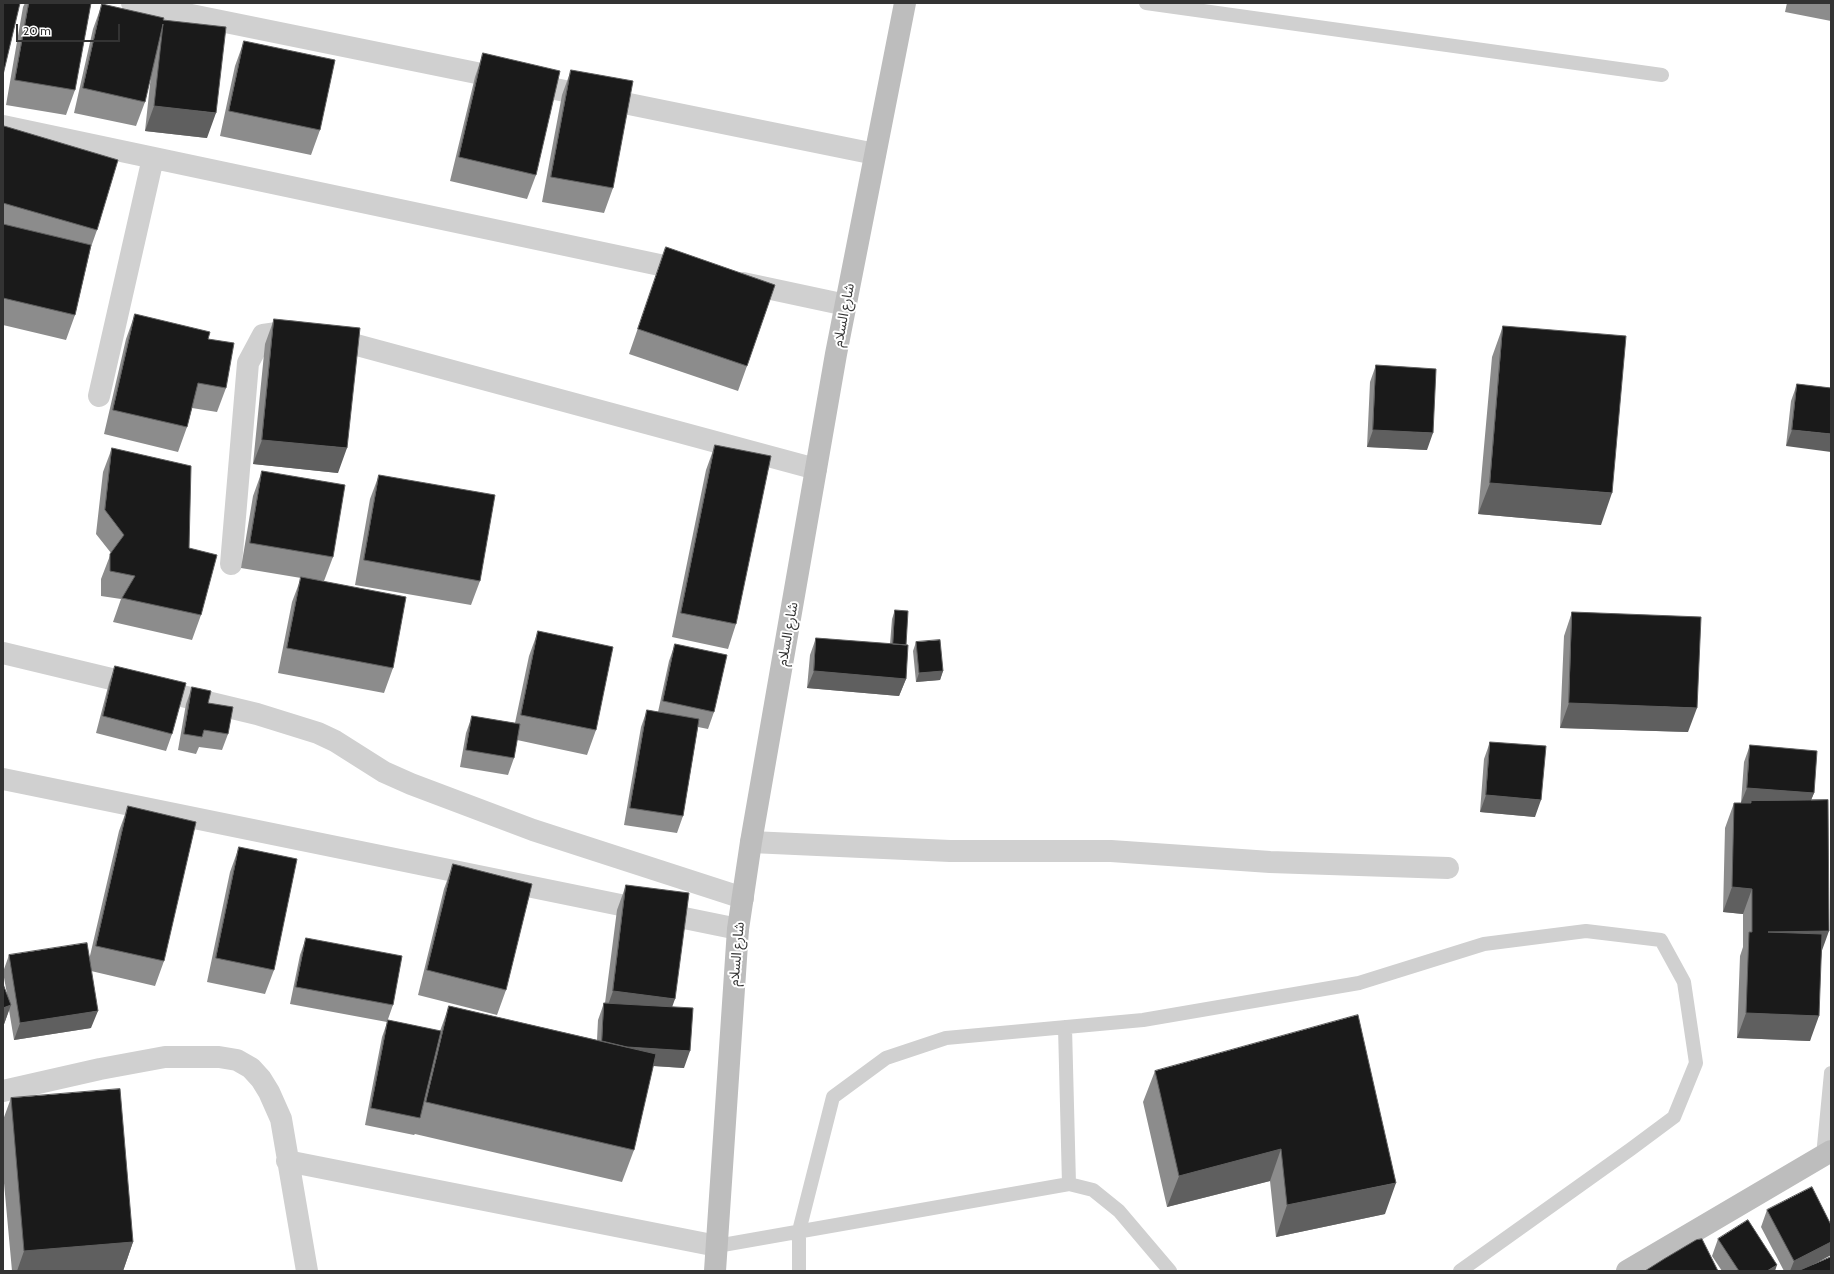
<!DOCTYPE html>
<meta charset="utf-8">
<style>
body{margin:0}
#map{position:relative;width:1834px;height:1274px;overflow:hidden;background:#fff;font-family:Cabin,sans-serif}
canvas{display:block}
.frame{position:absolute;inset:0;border:4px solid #333;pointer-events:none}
.scale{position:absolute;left:16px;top:24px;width:104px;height:18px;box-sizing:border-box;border:2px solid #333;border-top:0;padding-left:5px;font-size:12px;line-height:14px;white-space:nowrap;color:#333;-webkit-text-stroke:3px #fff;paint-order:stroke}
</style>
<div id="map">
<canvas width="1834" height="1274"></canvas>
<div class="frame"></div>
<div class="scale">20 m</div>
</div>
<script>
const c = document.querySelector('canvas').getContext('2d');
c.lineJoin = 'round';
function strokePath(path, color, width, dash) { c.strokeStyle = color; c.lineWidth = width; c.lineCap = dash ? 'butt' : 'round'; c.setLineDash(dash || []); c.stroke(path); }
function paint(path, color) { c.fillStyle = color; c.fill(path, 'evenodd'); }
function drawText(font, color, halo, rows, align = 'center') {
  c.font = font + ' Cabin,"Noto Sans Arabic",sans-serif'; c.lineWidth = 4; c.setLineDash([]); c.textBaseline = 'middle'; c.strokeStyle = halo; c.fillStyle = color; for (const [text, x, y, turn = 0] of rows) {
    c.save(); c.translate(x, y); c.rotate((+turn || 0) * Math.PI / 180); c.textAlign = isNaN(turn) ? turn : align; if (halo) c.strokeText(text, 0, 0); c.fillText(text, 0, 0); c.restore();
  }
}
const lane = new Path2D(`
 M1146 3 1662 75
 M1065 1027 1069 1184
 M1823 1156 1831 1073
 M717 1246 1069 1184 1093 1190 1119 1211 1170 1271
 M799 1271V1231L833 1097 886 1058 946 1038 1143 1020 1359 983 1484 944 1586 931 1661 940 1684 982 1696 1063 1674 1117 1631 1149 1460 1271`);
const street = new Path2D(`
 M132 3 875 154
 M3 126 688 271
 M743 283 846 305
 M99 396 153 158
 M231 564 248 363 263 335 291 331 327 337 816 469
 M3 653 257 714 318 733 335 741 384 772 411 784 533 830 743 898
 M3 779 738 929
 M751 842 950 851H1111L1270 862 1448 868
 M3 1091 100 1069 165 1057H219L237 1060 251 1068 261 1079 269 1092 281 1119 307 1271
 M287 1161 717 1246`);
const secondary = new Path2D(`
 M715 1271 738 929 751 842 836 354 905 3
 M1627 1271 1831 1151`);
const wall = new Path2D(`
 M25 3H91L75 90 66 115 6 105 23 7Z
 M1787 3H1831V21L1785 12Z
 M102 4 163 20 207 138 145 131 151 75 145 102 136 126 74 113 93 29Z
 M244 41 320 130 311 155 220 136 235 66Z
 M483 53 536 175 527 199 450 181 475 77Z
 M571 70 613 188 604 213 542 202 562 95Z
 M3 130 97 230 91 247 75 315 66 340 3 325Z
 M666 247 747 366 738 391 629 354Z
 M135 314 208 339 226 388 217 412 192 408 187 427 178 452 104 434 126 339Z
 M274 319 338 473 253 464 265 344Z
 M1503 326 1601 525 1478 514 1492 357Z
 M1376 365 1427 450 1367 447 1370 382Z
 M1797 384 1831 388 1786 446 1791 401Z
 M715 445 736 624 728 649 672 637 706 470Z
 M112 448 189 548 201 615 192 640 113 622 121 599 101 596V579L111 553 96 534 103 472Z
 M262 471 333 557 324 581 308 579 393 668 384 693 278 673 292 602 301 578 241 568 253 496Z
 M379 475 480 581 471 605 355 585 370 499Z
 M895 610 906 645V679L899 696 807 688 810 655 816 638 890 644 892 619Z
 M1572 612 1688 732 1560 728 1564 636Z
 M538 631 596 730 587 755 517 740 514 758 508 775 460 767 466 733 472 716 515 723 529 656Z
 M916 642 943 671 940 680 916 682 913 651Z
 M675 644 714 712 708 729 698 727 683 816 677 833 624 825 641 727 647 710 658 712 669 661Z
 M115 666 172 734 166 751 96 733 109 683Z
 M192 687 208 703 228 734 222 750 199 747 196 754 178 750 186 704Z
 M1490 742 1535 817 1480 812 1484 759Z
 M1750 745 1814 793 1811 800 1822 952 1810 1041 1737 1038 1740 956 1743 947V914L1723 912 1725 828 1734 803H1741L1744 762Z
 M128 806 164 961 155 986 91 971V1028L14 1040 9 1010 3 1027 7 994 3 972 9 955 89 960 119 831Z
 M239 847 274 970 265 994 207 982 230 872Z
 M453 864 506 990 497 1015 418 995 444 889Z
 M626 885 672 1007 684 1068 653 1066 634 1150 622 1182 415 1134 414 1135 365 1125 382 1037 388 1020 440 1031 449 1006 597 1040 598 1020 604 1003H605L617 910Z
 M306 938 393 1005 387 1022 290 1004 300 955Z
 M1155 1071 1385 1214 1276 1237 1270 1181 1167 1207 1143 1102Z
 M11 1098 133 1242 123 1271H12L3 1172V1120Z
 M1767 1210 1831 1225V1255L1812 1265 1831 1271H1784L1761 1227Z
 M1718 1239 1775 1271H1722L1712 1256Z`);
const shadedWall = new Path2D(`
 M154 106 216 113 207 138 145 131Z
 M1373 430 1433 433 1427 450 1367 447Z
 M1792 430 1831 434V452L1786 446Z
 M262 440 347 448 338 473 253 464Z
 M1490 483 1612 493 1601 525 1478 514Z
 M814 671 906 679 899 696 807 688Z
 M943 671 940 680 916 682 919 673Z
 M1569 703 1697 708 1688 732 1560 728Z
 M1747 788 1814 793 1807 810 1751 803V801L1749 806 1740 805Z
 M1486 795 1541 800 1535 817 1480 812Z
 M1732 887 1752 889 1743 914 1723 912Z
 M1829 931 1820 956 1768 932Z
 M613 991 675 999 666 1024 604 1016Z
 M11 1005 3 1027V1008Z
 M98 1011 91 1028 14 1040 20 1023Z
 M1746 1013 1819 1016 1810 1041 1737 1038Z
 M601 1046 690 1051 684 1068 595 1062Z
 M1281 1149 1270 1181 1167 1207 1179 1176Z
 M1396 1183 1385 1214 1276 1237 1287 1205Z
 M133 1242 123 1271H17L24 1251Z
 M1831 1242V1255L1801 1271H1790L1794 1261Z
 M1777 1265 1775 1271H1767Z`);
const building = new Path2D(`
 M3 3H20L3 75Z
 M29 3H91L75 90 15 80Z
 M102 4 164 18 163 20 226 27 216 113 154 106 163 24 145 102 83 88Z
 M244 41 335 60 320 130 229 111Z
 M483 53 560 71 536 175 459 157Z
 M571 70 633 81 613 188 551 177Z
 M4 126 118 160 97 230 3 203V131Z
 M3 224 91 245 75 315 3 298Z
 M666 247 775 285 747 366 638 329Z
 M135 314 210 332 208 339 234 343 226 388 198 383 187 427 113 410Z
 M274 319 360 328 347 448 262 440Z
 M1503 326 1626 336 1612 493 1490 483Z
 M1376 365 1436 369 1433 433 1373 430Z
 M1797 384 1831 388V434L1792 430Z
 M715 445 771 456 736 624 681 613Z
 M112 448 191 466 189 548 217 555 201 615 122 598 135 576 110 571V554L124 535 105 510Z
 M262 471 345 485 333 557 250 543Z
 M379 475 495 495 480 581 364 560Z
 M301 577 406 597 393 668 287 648Z
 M895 610 908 611 906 645 893 644Z
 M1572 612 1701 617 1697 708 1569 703Z
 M538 631 613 647 596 730 521 715Z
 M816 638 908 645 906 679 814 671Z
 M940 640 943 671 919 673 916 642Z
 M675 644 727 655 714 712 663 701Z
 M115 666 186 683 172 734 103 716Z
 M192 687 211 691 208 703 233 707 228 734 204 730 202 737 184 734Z
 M647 710 699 719 683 816 630 808Z
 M472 716 520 724 514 758 466 750Z
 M1490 742 1546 746 1541 800 1486 795Z
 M1750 745 1817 751 1814 793 1747 788Z
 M1828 800 1829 931 1768 932 1822 934 1819 1016 1746 1013 1749 932H1752V889L1732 887 1734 803H1751V801Z
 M128 806 196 822 164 961 96 946Z
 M239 847 297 859 274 970 216 958Z
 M453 864 532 884 506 990 427 970Z
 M626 885 689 893 675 999 613 991Z
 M306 938 402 956 393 1005 296 987Z
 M87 943 98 1011 20 1023 9 955Z
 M3 984 11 1005 3 1008Z
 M604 1003 693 1008 690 1051 627 1047 602 1041Z
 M449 1006 656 1054 634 1150 426 1102Z
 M1358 1015 1396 1183 1287 1205 1281 1149 1179 1176 1155 1071Z
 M388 1020 441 1031 420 1118 371 1108Z
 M120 1089 133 1242 24 1251 11 1098Z
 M1812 1187 1831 1225V1242L1794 1261 1767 1210Z
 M1748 1220 1777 1265 1767 1271H1739L1718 1239Z
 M1702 1239 1718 1271H1645L1664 1259 1696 1240Z
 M1831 1257V1271H1798Z`);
const streetNames = [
 ["شارع السلام",844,315,-79],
 ["شارع السلام",788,634,-80],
 ["شارع السلام",737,954,-85]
];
strokePath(lane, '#d0d0d0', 14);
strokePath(street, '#d0d0d0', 22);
strokePath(secondary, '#bdbdbd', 22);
paint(wall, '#8c8c8c');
paint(shadedWall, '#5f5f5f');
paint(building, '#1a1a1a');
strokePath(building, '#5f5f5f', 1);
drawText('14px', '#333', '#fff', streetNames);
</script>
